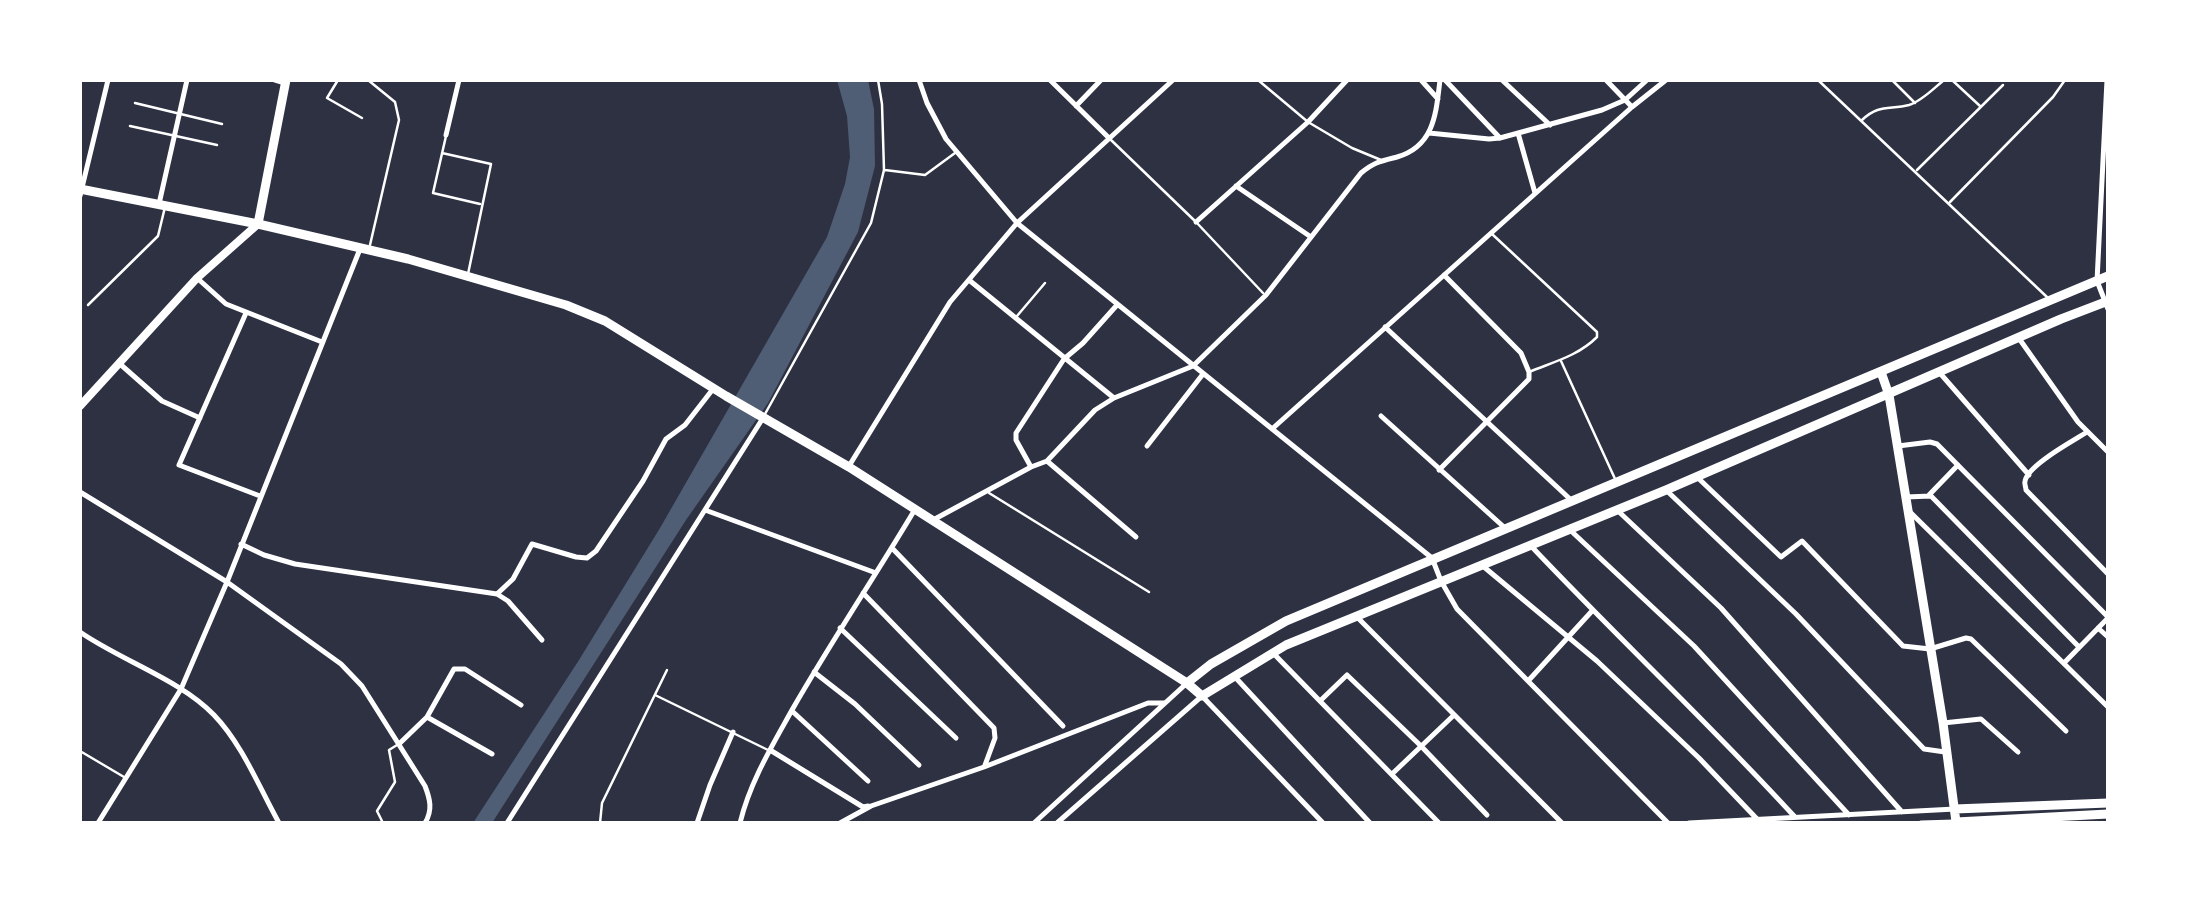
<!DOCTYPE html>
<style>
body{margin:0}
#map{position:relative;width:2188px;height:903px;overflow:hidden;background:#2d3142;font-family:"Asap Condensed",sans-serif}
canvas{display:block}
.frame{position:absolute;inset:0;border:82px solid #fff;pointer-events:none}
</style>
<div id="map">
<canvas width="2188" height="903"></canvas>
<div class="frame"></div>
</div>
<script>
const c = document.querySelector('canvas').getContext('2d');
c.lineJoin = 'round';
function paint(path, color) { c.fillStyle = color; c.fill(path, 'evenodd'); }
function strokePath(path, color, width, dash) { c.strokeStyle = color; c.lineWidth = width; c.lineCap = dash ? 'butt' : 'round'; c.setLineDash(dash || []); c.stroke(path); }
const water = new Path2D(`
 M837 80H868L874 109 875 166 858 232 768 403 686 520 492 823H473L579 660 660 528 827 237 845 184 850 157 847 116Z`);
const service = new Path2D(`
 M338 80 327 98 362 118
 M368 80 395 102 399 120 370 245
 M1258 80 1308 122 1352 148 1381 160
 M1818 80 2048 298
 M1892 80 1915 103
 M1952 80 1980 106
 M135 103 222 124
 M1862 120C1879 104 1889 110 1909 105 1922 101 1934 88 1944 80
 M130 126 217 145
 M446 136 433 193 480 204
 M1110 139 1196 222 1263 293
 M442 153 491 164 468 274
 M885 170 925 175 955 153
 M1917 170 2003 85
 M1950 202 2053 97 2065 80
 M1492 234 1597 332V337C1578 356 1553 362 1529 372
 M88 305 158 236 165 207
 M1017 316 1045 283
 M1561 361 1616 481
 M765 414 871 223 884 170 882 104 878 80
 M989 493 1149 592
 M655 695 768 750
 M80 751 124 777
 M383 823 377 811 395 782 389 750 397 745
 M600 823 602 803 667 670`);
const minor = new Path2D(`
 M275 80 285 83
 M919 80 927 103 946 139 1017 223 1432 558 1441 581 1457 609 1668 823
 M1050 80 1109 138
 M1421 80 1438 99
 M1445 80 1500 138
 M1502 80 1550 125
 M1606 80 1632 107
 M2107 80 2097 281 2108 309
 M1076 106 1101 80
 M1429 133 1489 139 1500 138 1602 110 1625 100 1647 80
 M1518 133 1535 193
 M446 135 459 80
 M1236 186 1311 237
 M80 196 108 80
 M159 204 187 80
 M1196 222 1308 122 1347 80
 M197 278 226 304 322 342
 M969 280 1114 398
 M246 313 179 465 260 496
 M1385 327 1570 499
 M2018 337 2078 422 2108 452
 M120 364 162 401 200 418
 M1939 372 2029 475
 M1381 416 1505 528
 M1272 429 1632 107 1666 80
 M2087 432C2073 441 2028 465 2025 481 2024 484 2026 487 2026 490L2108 574
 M1147 446 1203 374
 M1898 446 1930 442 1937 444 2108 617
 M1047 461 1136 537
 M849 466 950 302 1017 223 1173 80
 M1031 467 1016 440V433L1064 359 1083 343 1117 305
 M1439 470 1529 379V372L1521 353 1444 275
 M1697 477 1781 557 1802 541 1903 646 1930 649 1966 638 1971 639 2066 731
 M1666 490 1796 614 1924 749 1945 752
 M80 492 227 582 341 664 362 686 425 786C430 799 433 810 425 823
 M1929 495 1958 465
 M1906 497 1931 496 2079 647
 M705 510 876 573
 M1617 510 1721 608 1902 812
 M1910 512 2108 707
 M933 520 1031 467 1047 461 1095 410 1114 398 1193 366 1266 295 1361 173C1374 162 1381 161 1397 157 1435 146 1436 112 1440 80
 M1569 529 1694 646 1849 815
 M241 544 264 555 295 564 497 594 508 601 542 640
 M1532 547C1618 638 1710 724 1794 816
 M892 548 1063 726
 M1484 567 1597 661 1699 758 1757 819
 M863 593 994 728 995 738 985 765
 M497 594 513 579 532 544 576 557 587 558 596 551 643 481 666 439 685 425 713 389
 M1358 618 1562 823
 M840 628 956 738
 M2098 628 2108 637
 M80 632C120 660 181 680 214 715 242 744 259 787 279 823
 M1274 654 1439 823
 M2064 663 2107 619
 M814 672 855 704 919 765
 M1235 677 1370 823
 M1529 680 1592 611
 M1320 701 1347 675 1421 746 1487 815
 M792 711 868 781
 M427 717 492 754
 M1943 723 1981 719 2018 752
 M399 744 427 717 454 669H465L521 705
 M770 750 863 807 868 806
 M1392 774 1454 715
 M98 823 181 689 227 582 360 249
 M507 823 763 418
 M697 823 710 785 733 732
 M740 823C750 782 772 746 792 710 831 642 874 578 914 511
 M840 823 871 806 984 767 1148 703H1164
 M1034 823 1187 683
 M1057 823 1202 696 1323 823
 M1689 823 1955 809
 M1921 823 1954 822`);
const secondary = new Path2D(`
 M80 406 197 278 258 224`);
const primary = new Path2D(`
 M80 189 258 224 408 259 566 305 605 321 726 396 849 467 1187 683 1202 696 1286 645 1666 490 2061 319 2108 301
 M258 224 286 80
 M1881 372 1889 395 1943 723 1956 822 2108 814
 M1187 683 1211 664 1286 621 2108 276
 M1955 809 2108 803`);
paint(water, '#4f5d75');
strokePath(service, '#fff', 2.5);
strokePath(minor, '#fff', 5);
strokePath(secondary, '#fff', 8);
strokePath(primary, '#fff', 9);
</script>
